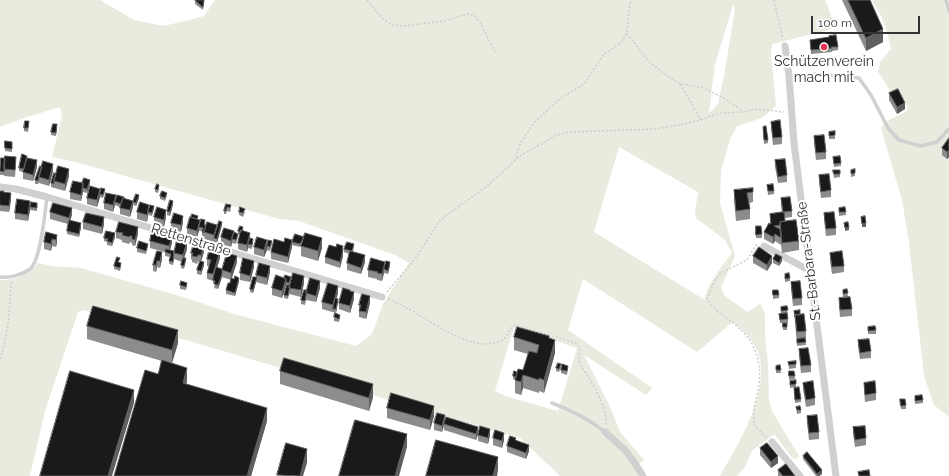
<!DOCTYPE html>
<meta charset="utf-8">
<style>
body{margin:0}
#map{position:relative;width:949px;height:476px;overflow:hidden;background:#fff;font-family:Raleway,sans-serif}
canvas{display:block}
.scale{position:absolute;left:811px;top:16px;width:109px;height:18px;box-sizing:border-box;border:2px solid #333;border-top:0;padding-left:5px;font-size:12px;line-height:14px;white-space:nowrap;color:#333;-webkit-text-stroke:3px #fff;paint-order:stroke}
</style>
<div id="map">
<canvas width="949" height="476"></canvas>
<div class="scale">100 m</div>
</div>
<script>
const c = document.querySelector('canvas').getContext('2d');
c.lineJoin = 'round';
function paint(path, color) { c.fillStyle = color; c.fill(path, 'evenodd'); }
function strokePath(path, color, width, dash) { c.strokeStyle = color; c.lineWidth = width; c.lineCap = dash ? 'butt' : 'round'; c.setLineDash(dash || []); c.stroke(path); }
function drawText(font, color, halo, rows, align = 'center') {
  c.font = font + ' Raleway,sans-serif'; c.lineWidth = 4; c.setLineDash([]); c.textBaseline = 'middle'; c.strokeStyle = halo; c.fillStyle = color; for (const [text, x, y, turn = 0] of rows) {
    c.save(); c.translate(x, y); c.rotate((+turn || 0) * Math.PI / 180); c.textAlign = isNaN(turn) ? turn : align; if (halo) c.strokeText(text, 0, 0); c.fillText(text, 0, 0); c.restore();
  }
}
const green = new Path2D(`
 M0 0H100L134 20 163 26 190 20 204 16 215 0H825L834 23 829 30 772 44 771 55 776 106 762 118 737 126 730 139 721 171 720 203 735 256 721 287 724 295 747 312 753 309 760 303 765 314V334L768 364 769 399 772 411 799 456 796 459 792 458 775 435H773L752 451 745 467 737 476H720C739 443 773 388 757 350 752 338 742 330 733 322L697 352 583 279 568 330 652 388 646 395 584 355 611 409 620 432 644 460 635 467 639 476H560L520 438 83 310 78 312 45 411 30 476H0V280C14 281 30 274 38 263L52 266 81 268 180 296 234 314 356 346 372 334 383 304 409 263 395 255 299 221 279 219 79 163 52 157 62 116 60 107 21 119 0 127ZM733 5 735 9 724 76 718 104 709 113 715 64ZM619 147 698 192C698 200 693 210 696 218L725 240 732 253C724 264 704 288 705 300L594 232ZM514 327 577 348 558 411 505 396 495 391Z
 M872 0H949V418L948 416 934 405 924 376 909 243 902 200 881 128 885 122 907 111 908 107 897 91 890 90 878 72 880 62 891 49C888 32 882 15 872 0Z`);
const path = new Path2D(`
 M367 0 384 20 392 25 404 26 444 21 467 14 475 16 480 22 495 52
 M774 0 783 39
 M627 33 649 62 666 75 680 84 701 87 724 98 743 111
 M680 84 701 120
 M514 161 521 142 533 124 558 100 584 84 604 54 621 43 627 33 629 11 631 0
 M757 245H756L747 260 721 273 715 280 707 299C715 313 732 320 743 332 759 349 762 369 758 392 757 398 754 404 754 410 753 415 754 420 754 425L767 438
 M387 292 415 259 440 220 486 187 520 156 557 135 569 132 655 129 679 125 701 120 719 113 744 112 756 109 784 112
 M388 299C394 301 400 304 405 307 431 320 468 352 498 342 509 339 507 330 515 325L576 343C583 350 577 354 580 363 581 367 585 372 588 376 596 390 607 408 606 425
 M0 359C4 348 6 336 8 324 10 310 9 296 12 282`);
const lane = new Path2D(`
 M946 0 949 11
 M787 58 810 59
 M789 76 818 74 859 78 871 95 888 128 899 140 921 146 937 142 949 129
 M0 277C10 278 22 275 30 269 41 260 45 212 47 197
 M552 403C571 410 589 419 605 432`);
const street = new Path2D(`
 M785 46 789 76 794 143 836 476
 M0 187 16 189 47 197 382 297
 M764 246 803 267 810 270
 M605 432 625 450 634 462 643 476
 M772 442 800 476`);
const wall = new Path2D(`
 M195 0H204L203 10 195 4Z
 M842 0H870L883 42 866 51Z
 M810 40 838 47V50L832 51V52L811 54Z
 M889 93 905 109 897 114 889 100Z
 M771 122 782 137V144L773 145 771 128Z
 M29 125 28 132 24 131V128Z
 M763 127 768 140V143L764 144Z
 M57 128 56 136 51 135V132Z
 M835 131V139H829V132Z
 M814 136 826 152V159L816 160 814 143Z
 M949 138V157L947 159 942 155V148Z
 M5 141 12 142V152L5 151Z
 M833 157 841 163V166L834 167Z
 M1 158 16 164 15 177 4 176V175H0Z
 M27 158 37 167 33 181 23 179V172L19 171V168Z
 M775 160 787 175V182L778 183 775 167Z
 M40 166 53 171 49 186 39 183 38 184H35V180Z
 M833 170H840V177L834 178Z
 M851 170 855 173V176L851 177Z
 M54 173 69 176 65 191 51 187V183Z
 M819 175 831 190V197L821 198 819 182Z
 M82 183H90L87 193 83 192 81 201 70 199V192Z
 M767 185 774 191V194L768 195Z
 M155 189H159L158 193 155 192Z
 M734 190 753 192V202L749 203 750 209V219L736 221 734 200Z
 M0 191 3 192 11 200 9 212 0 211Z
 M100 192H105L103 198 100 197 97 207 87 204V198Z
 M160 196H167L165 201 160 199Z
 M124 198 133 207 130 217 120 214V207L115 205 113 212 104 209V203L116 199Z
 M139 198 136 206 133 205V202Z
 M781 198 792 211V217L785 218V221L799 241V250L782 253 781 245 775 241 773 244 764 239V232L770 223V214L782 212 781 205Z
 M30 204 37 207V211L30 210 28 221 15 219V213Z
 M173 204 170 216 167 215V211Z
 M226 204 231 209 230 212 227 211 226 214H224V211Z
 M845 207 846 215 839 216V208Z
 M149 208 154 209 152 216 148 215 147 222 137 219V212Z
 M50 212 72 215 70 220 81 227 79 237 67 234V231L68 224 50 219Z
 M239 212H245L243 217 239 215Z
 M824 213 836 228V235L826 236 824 220Z
 M154 217H166L164 227 154 224Z
 M198 219 200 223 205 224V225L217 228 222 225 217 243 204 239V237L202 236V231H199L197 237 187 234V228Z
 M83 222 104 224 102 234 83 229Z
 M183 222 181 232 171 229V223Z
 M756 226 762 234V238H756Z
 M238 231H243L250 238 253 242 252 249 248 248 247 252 238 249V243L240 235 238 234Z
 M116 232 138 234 135 246 132 245V243L130 242 129 244 122 242V240L116 238Z
 M234 234 238 237 236 244 232 243 231 247 221 244V237Z
 M57 235V242L56 247 52 246 51 251 44 249V242Z
 M115 237 112 246 107 245V242L104 241V238Z
 M150 241 172 243 170 250 174 251 187 249 184 258 186 261 184 269 181 268V265L182 262 174 259 173 265 169 264 170 257 165 256V252L150 248Z
 M292 242 322 248 318 261 301 256V246L300 247 292 245Z
 M267 243 272 244 270 251 267 250 264 257 254 254V247Z
 M343 246V256L340 268 325 263V257L336 247Z
 M148 247 146 254 137 252V248Z
 M292 247 288 263 271 259V252Z
 M354 247 353 251 365 262 361 274 347 270V263L349 254 344 252V249Z
 M157 251 162 259 160 268 157 267 156 272 153 271V265Z
 M204 252 201 261 204 265 201 275 197 274V270L200 262 198 261 197 264 192 262V260L191 259V253Z
 M830 253 844 266V272L832 274 830 260Z
 M753 256 772 263 767 271 753 263Z
 M220 258 217 268 222 269 237 262 232 278 239 281 235 296 226 294V290L230 283 231 280 222 277 218 289 214 288 215 284 213 283V281L207 279V273L209 266H207V259Z
 M773 259 782 261 779 266 773 263Z
 M385 265H390L388 274 384 273 382 281 377 280V279L368 277V270Z
 M114 266H121L120 271 114 269Z
 M254 267 250 282 240 280V273Z
 M270 272 267 285 256 282 253 293 250 292V289L256 277V275Z
 M785 274 790 278V281L785 282Z
 M276 275 291 280 289 285 304 283 301 297 289 294 288 299 284 298V295L287 286 286 285 282 298 272 295V288Z
 M791 282 802 298V305L793 306 791 289Z
 M180 285 187 286 186 290 180 289Z
 M320 288 316 302 306 300 305 305 301 304V300L307 290Z
 M847 289 848 297H843V290Z
 M773 290 779 295V298L773 299Z
 M350 292 354 299 350 313 339 309V303Z
 M338 293 336 298 338 302 336 313 322 309V302Z
 M839 298 852 309V316L840 317 839 305Z
 M370 303 366 319 359 317V305Z
 M787 306 788 323H780L779 314H781V307Z
 M794 311 800 315 806 331V338H805L806 345 797 346Z
 M334 317 340 318 339 322 334 321Z
 M783 323H787V330H783Z
 M87 326 178 343 172 363 187 381 186 384 267 421 251 476H114L158 374 162 361 87 339Z
 M868 327 876 330V334H868Z
 M514 337 549 338 555 353 544 393 539 391V393L523 388 521 395 515 393V380L513 379V376L517 372 523 370 528 354 514 350Z
 M858 340 871 351V358L860 359 858 347Z
 M799 349 811 365V372L801 373 799 356Z
 M796 361V368L789 369 788 362Z
 M780 365 781 373H776V366Z
 M561 367 559 372 556 371V368Z
 M568 369 567 375 561 373V370Z
 M280 371 373 397 369 411 280 384Z
 M789 371H794L795 379 789 380Z
 M790 381 796 384V387L790 388Z
 M803 383 815 398V405L806 407 803 389Z
 M864 383 876 393V400L865 402 864 389Z
 M794 388 801 399V402L795 403Z
 M915 396 923 400V403L915 404Z
 M900 399 906 405V409H901Z
 M796 407 801 410V413L797 414Z
 M387 408 434 416 430 430 387 418Z
 M807 416 819 432V439L809 440 807 423Z
 M445 420 478 433 490 435 488 444 478 441V435L476 440 444 430V426L442 432 434 430V423Z
 M853 427 866 438V445L855 447 853 434Z
 M493 438 504 440 502 448 493 445Z
 M516 440 529 451 526 459 507 452V446Z
 M760 448 778 463 771 468 760 455Z
 M803 456 822 474 819 476H816L803 459Z
 M778 470 795 476H778Z`);
const shadedWall = new Path2D(`
 M883 29V42L866 51V38Z
 M905 103V109L897 114V107Z
 M949 150V157L947 159V152Z
 M37 160V167L33 181V175Z
 M53 164V171L49 186V180Z
 M69 169V176L65 191V184Z
 M90 180V183L87 193V189Z
 M83 183V192L81 201V195Z
 M100 189V197L97 207V200Z
 M11 193V200L9 212V206Z
 M116 195V202H115V205L113 212V205Z
 M139 195V198L136 206V203Z
 M30 201V210L28 221V215Z
 M133 201V207L130 217V210Z
 M173 201V204L170 216V212Z
 M149 205V212H148V215L147 222V215Z
 M72 208V215L69 224V218Z
 M166 210V217L164 227V220Z
 M183 216V222L181 232V225Z
 M104 217V224L102 234V227Z
 M200 220V227H199V231L197 237V231Z
 M222 222V225L217 243V239Z
 M81 223V227L79 237V234Z
 M866 223V227H862V224Z
 M138 227V234L135 246V240Z
 M849 227V230L845 231V228Z
 M234 231V237L232 239V243L231 247V241Z
 M115 233V237L112 246V243Z
 M250 233V240L248 244V248L247 252V245Z
 M775 234V241L773 244V237Z
 M57 235V242L56 247V240Z
 M172 237V243L169 253V246Z
 M322 238V248L318 261V251Z
 M52 239V246L51 251V244Z
 M267 240V247V246V250L264 257V250Z
 M292 240V247L288 263V257Z
 M187 242V249L183 262V255Z
 M204 245V252L201 262V255Z
 M343 246V256L340 268V262Z
 M220 251V258L213 281V274Z
 M162 252V259L160 268V261Z
 M365 255V262L361 274V268Z
 M237 256V262L231 280V273Z
 M772 256V263L767 271V265Z
 M782 257V261L779 266V263Z
 M157 261V267L156 272V265Z
 M254 261V267L250 282V276Z
 M204 262V265L201 275V271Z
 M385 262V268L384 269V273L382 281V274Z
 M390 262V265L388 274V271Z
 M270 266V272L267 285V278Z
 M222 274V277L218 289V285Z
 M304 276V283L301 297V290Z
 M239 278V281L235 296V293Z
 M256 278V282L253 293V290Z
 M286 279V285L282 298V291Z
 M320 281V288L316 302V296Z
 M338 286V293L334 309H333V305Z
 M354 292V299L350 313V306Z
 M370 296V303L366 319V312Z
 M338 299V302L336 313V309Z
 M178 330V343L172 363V350Z
 M555 340V353L544 393V380Z
 M187 368V381L183 396V383Z
 M523 375V388L521 395V382Z
 M373 384V397L369 411V398Z
 M134 390V403L112 476H108Z
 M434 406V416L430 430V420Z
 M267 408V421L251 476H247Z
 M445 415V422L444 424 442 432V426Z
 M478 427V434L476 440V434Z
 M490 429V435L488 444V438Z
 M504 433V440L502 448V441Z
 M407 434V447L399 476H395Z
 M529 445V451L526 459V453Z
 M307 449V463L303 476H300Z
 M778 456V463L771 468V462Z
 M498 457V470L497 476H493Z
 M822 470V474L819 476H817V474Z`);
const building = new Path2D(`
 M195 0H204L203 7Z
 M848 0H870L883 29 866 38Z
 M836 35 838 47H831L832 48 811 50 810 40 829 37V36Z
 M898 89 905 103 897 107 889 93Z
 M780 120 782 137 773 138 771 122Z
 M25 121H29L28 128H24Z
 M53 124H57L56 133 51 132Z
 M766 126 768 140H764L763 127Z
 M835 131V135L829 136V132Z
 M824 135 826 152 816 153 814 136Z
 M949 138V150L947 152 942 148Z
 M5 141 12 142V149L5 148Z
 M22 154 27 156 24 169 19 168Z
 M5 156 16 157 15 170 4 169Z
 M840 156 841 163 834 164 833 157Z
 M1 158H5L4 172 0 171Z
 M27 158 37 160 33 175 23 172Z
 M785 159 787 175 778 177 775 160Z
 M43 161 53 164 49 180 39 177Z
 M40 166 42 167 39 177 38 181 35 180Z
 M58 166 69 169 65 184 54 181Z
 M855 169V173L851 174V170Z
 M833 170H840V174H834Z
 M54 173 56 174 54 181V184L51 183Z
 M829 174 831 190 821 192 819 175Z
 M84 178 90 180 87 189 83 188V183H82Z
 M73 181 83 183 81 195 70 192Z
 M157 184 159 185 158 190 155 189Z
 M773 184 774 191H768L767 185Z
 M90 186 100 189 97 200 87 198Z
 M101 188 105 189 103 195 100 194Z
 M753 188V192L747 193 750 209 736 211 734 190Z
 M0 191H4L3 192 11 193 9 206 0 205Z
 M162 191 167 193 165 198 160 196Z
 M106 193 116 195 113 205 104 203Z
 M136 194 139 195 136 203 133 202Z
 M117 195 124 197V198H123L121 204 115 202Z
 M790 197 792 211 783 212 781 198Z
 M123 198 133 201 130 210 120 208Z
 M17 199 30 201 28 215 15 213Z
 M170 200 173 201 170 212 167 211Z
 M31 202 37 203V208L30 207Z
 M140 202 149 205 147 215 137 212Z
 M53 203 72 208 69 218 50 212Z
 M226 204 231 205 230 208 227 207 226 211H224Z
 M150 205 154 206 152 213 148 212Z
 M157 207 166 210 164 220 154 217Z
 M240 207 245 209 243 213 239 212Z
 M845 207 846 212H839V208Z
 M784 212 785 221 780 222V225L774 226 780 229 781 238 775 234 773 237 764 232 769 223 771 224 770 214Z
 M834 212 836 228 826 229 824 213Z
 M86 213 104 217 102 227 83 222Z
 M174 213 183 216 181 225 171 223Z
 M192 214 198 216 197 219 191 217Z
 M865 216 866 223 862 224 861 217Z
 M190 217 200 220 197 231 187 228Z
 M201 219 205 220 204 225H206L204 233 202 232 203 228 199 227Z
 M69 220 81 223 79 234 67 231Z
 M796 220 799 241 782 243 780 222Z
 M219 221 222 222 217 239 214 238Z
 M119 222 138 227 135 240 132 239V236H130L129 237 122 235 123 233 116 232Z
 M207 222 217 225 214 235 204 232Z
 M848 222 849 227 845 228 844 223Z
 M240 226 243 227 242 231 241 230V232L238 231Z
 M756 226H761L762 234 756 235Z
 M224 228 234 231 231 241 221 237Z
 M241 230 250 233 247 245 238 243Z
 M106 231 115 233 112 243 107 241 108 239 104 238Z
 M152 231 172 237 169 246 150 241Z
 M46 232 57 235 56 240 52 239 51 244 44 242Z
 M234 232 238 234 236 240 232 239Z
 M305 233 322 238 318 251 301 246Z
 M295 234 304 237 300 244 292 242Z
 M257 237 267 240 264 250 254 247Z
 M250 238 253 239 252 245 248 244Z
 M285 238 292 240 288 257 271 252 274 239 284 242Z
 M177 240 187 242 183 255 174 253Z
 M268 240 272 241 270 247 267 246Z
 M139 241 148 244 146 251 137 248Z
 M347 242 354 244 352 251 344 249Z
 M194 243 204 245 201 255H198L197 257 192 256 193 253H191Z
 M337 244 343 246 342 249 343 250 340 262 325 257 329 245 336 247Z
 M759 247 772 256 767 265 753 256Z
 M210 248 220 251 213 274 207 273 211 260 207 259Z
 M166 249 174 251 173 262 169 261 171 254 165 252Z
 M157 251 162 252 160 261H157L156 265H153Z
 M350 251 365 255 361 268 347 263Z
 M842 251 844 266 832 267 830 253Z
 M227 253 237 256 231 273 222 270Z
 M776 254 782 257 779 263 773 259Z
 M117 257 120 258 118 262 121 263 120 268 114 266Z
 M183 258H186L184 266 181 265Z
 M243 258 254 261 250 276 240 273Z
 M371 258 385 262 382 274 377 273 378 272 368 270Z
 M200 261 204 262 201 271 197 270Z
 M386 261 390 262 388 271 384 269Z
 M259 263 270 266 267 278 256 275Z
 M216 267 222 269V274L218 285 214 284 215 281 213 280Z
 M293 273 304 276 301 290 289 288Z
 M789 273 790 278 785 279V274Z
 M276 275 286 279 282 291 272 288Z
 M285 275 291 277 289 283 286 282V279L284 278Z
 M235 276 239 278 235 293 226 290 228 283H230L231 278 234 279Z
 M253 277H257L253 290 250 289Z
 M310 278 320 281 316 296 306 293Z
 M181 281 187 283 186 287 180 285Z
 M800 281 802 298 793 299 791 282Z
 M328 283 338 286 333 305 322 302Z
 M287 285H290L288 296 284 295Z
 M343 288 350 290V291L354 292 350 306 339 303Z
 M847 289 848 293 843 294V290Z
 M304 290H307L305 301 301 300Z
 M773 290H778L779 295H773Z
 M362 294 370 296 366 312 359 311 361 305H359Z
 M850 297 852 309 840 310 839 298Z
 M335 298 338 299 336 309H333Z
 M93 306 178 330 172 350 87 326Z
 M787 306 788 310 781 311V307Z
 M800 310V315H795V317L794 311Z
 M335 313 340 315 339 319 334 317Z
 M787 313 788 319 780 320 779 314Z
 M804 314 806 331 797 332 795 315Z
 M783 323H787V327H783Z
 M875 326 876 330 868 331V327Z
 M517 327 549 336V338L555 340 544 380 539 378V380L523 375 521 382 515 380 518 369 523 370 529 351 537 353 539 345 514 337Z
 M805 338 806 342 797 343V339Z
 M869 339 871 351 860 353 858 340Z
 M808 348 811 365 801 366 799 349Z
 M284 358 373 384 369 398 280 371Z
 M162 360 187 368 183 383 267 408 247 476H114L145 370 158 374Z
 M796 361V364L789 365 788 362Z
 M558 363 561 364 559 369 556 368Z
 M562 364 568 366 567 371 561 370Z
 M780 365 781 370H776V366Z
 M70 371 134 390 108 476H40Z
 M514 371 517 372 516 377 513 376Z
 M789 371H794L795 376H789Z
 M796 380V384L790 385V381Z
 M813 381 815 398 806 400 803 383Z
 M875 381 876 393 865 395 864 383Z
 M799 387 801 399 795 400 794 388Z
 M391 393 434 406 430 420 387 408Z
 M922 395 923 400 915 401V396Z
 M900 399H905L906 405 901 406Z
 M800 406 801 410H797L796 407Z
 M437 413 445 415 442 426 434 423Z
 M817 415 819 432 809 433 807 416Z
 M446 417 478 427 476 434 444 424Z
 M355 420 407 434 395 476H339Z
 M480 426 490 429 488 438 478 435Z
 M865 426 866 438 855 440 853 427Z
 M495 430 504 433 502 441 493 438Z
 M510 436 516 438 515 440 529 445 526 453 507 446Z
 M436 440 498 457 493 476H426Z
 M286 443 307 449 300 476 277 475Z
 M767 443 778 456 771 462 760 448Z
 M807 452 822 470 817 474 803 456Z
 M786 464 795 476H783L778 470Z
 M869 470 870 476H859L858 472Z`);
const markers = [
 [824,47,4,"#e93552"]
];
const poiNames = [
 ["Schützenverein",824,62],
 ["mach mit",824,78]
];
const streetNames = [
 ["Rettenstraße",191,240,17],
 ["St.-Barbara-Straße",809,261,-97]
];
paint(green, '#e7ecde');
strokePath(path, '#cdcdcd', 1.5, [2, 2]);
strokePath(lane, '#d0d0d0', 3.5);
strokePath(street, '#d0d0d0', 7);
paint(wall, '#8c8c8c');
paint(shadedWall, '#5f5f5f');
paint(building, '#1a1a1a');
strokePath(building, '#5f5f5f', 1);
for (const [x, y, r, color] of markers) { const dot = new Path2D(); dot.arc(x, y, r, 0, 2 * Math.PI); c.fillStyle = color; c.fill(dot); strokePath(dot, '#fff', 1.5); }
drawText('14px', '#333', '#fff', poiNames);
drawText('14px', '#333', '#fff', streetNames);
</script>
